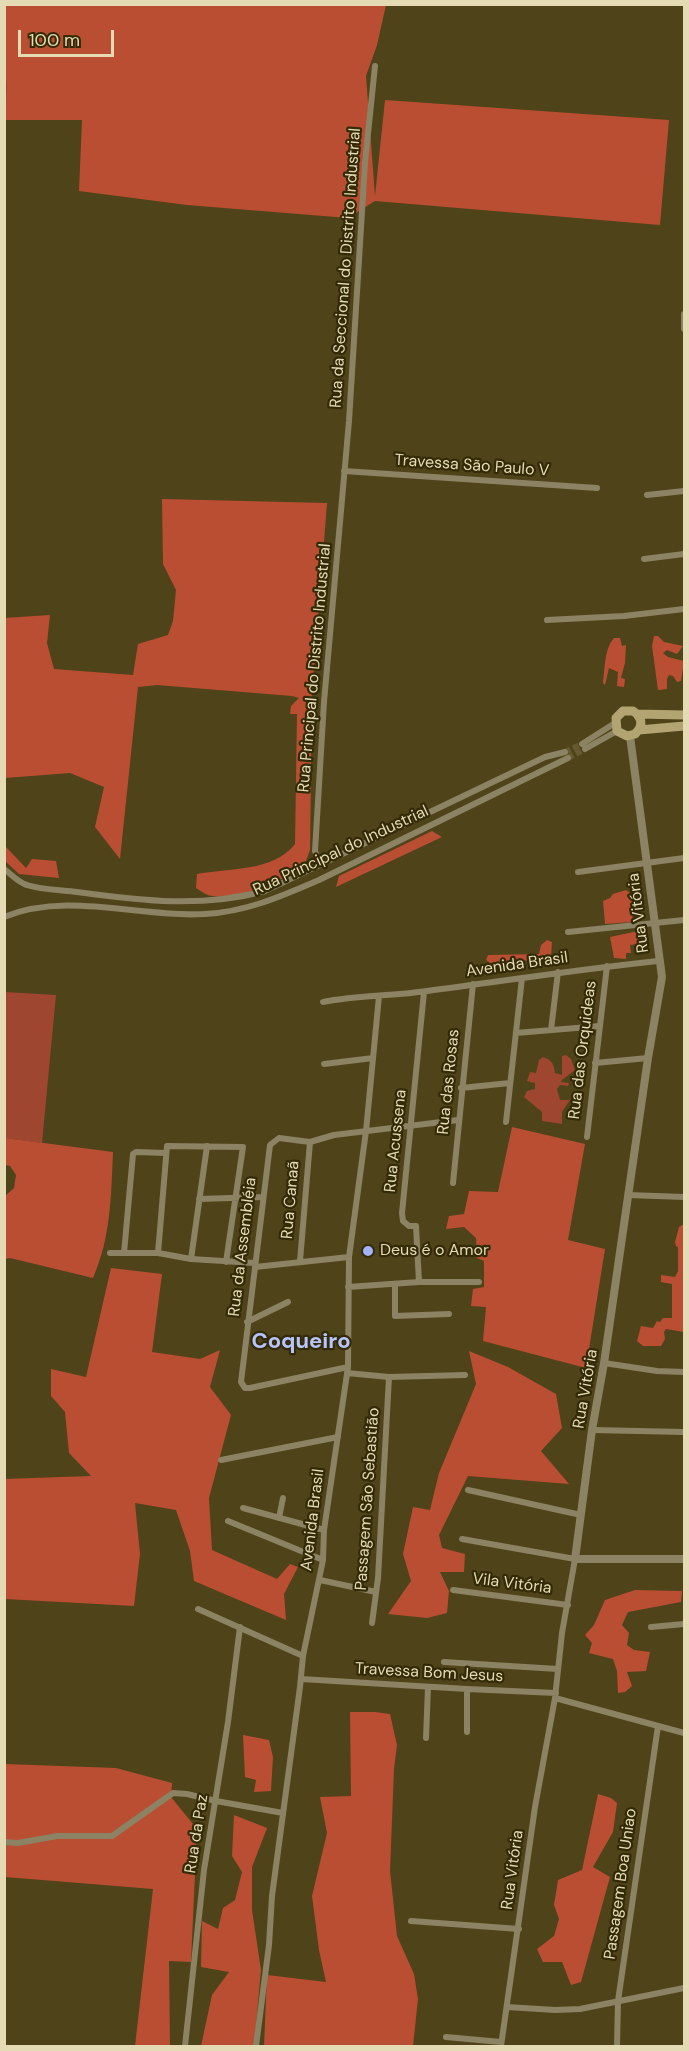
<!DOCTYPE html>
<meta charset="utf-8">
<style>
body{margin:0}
#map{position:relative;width:689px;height:2051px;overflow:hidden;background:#4f4319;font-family:"DM Sans",sans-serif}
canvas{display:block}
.frame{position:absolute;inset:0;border:6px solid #e4dab3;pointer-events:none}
.scale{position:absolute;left:18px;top:30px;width:96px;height:27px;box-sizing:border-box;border:3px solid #e4dab3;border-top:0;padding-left:8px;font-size:18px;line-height:21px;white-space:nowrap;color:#e4dab3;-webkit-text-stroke:4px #332a07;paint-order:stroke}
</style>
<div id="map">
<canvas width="689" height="2051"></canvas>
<div class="frame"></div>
<div class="scale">100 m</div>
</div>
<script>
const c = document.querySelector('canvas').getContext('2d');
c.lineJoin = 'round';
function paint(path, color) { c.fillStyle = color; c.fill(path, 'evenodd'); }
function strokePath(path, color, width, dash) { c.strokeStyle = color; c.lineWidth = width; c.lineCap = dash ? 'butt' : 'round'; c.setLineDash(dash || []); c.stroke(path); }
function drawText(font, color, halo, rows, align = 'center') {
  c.font = font + ' "DM Sans",sans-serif'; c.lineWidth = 4.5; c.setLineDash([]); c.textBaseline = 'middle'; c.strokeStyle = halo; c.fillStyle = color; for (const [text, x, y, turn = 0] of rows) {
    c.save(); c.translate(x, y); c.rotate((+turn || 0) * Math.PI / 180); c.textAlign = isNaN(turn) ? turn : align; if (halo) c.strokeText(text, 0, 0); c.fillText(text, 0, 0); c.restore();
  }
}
const green = new Path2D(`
 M5 992 56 995 42 1143 5 1138Z
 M566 1055 571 1059 575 1070 562 1080 561 1082 569 1083 568 1086 560 1085 557 1089 560 1100H570L562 1112V1124L542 1121V1112L524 1097 527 1091 535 1089V1083L527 1081 530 1072 536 1073 539 1060 543 1057C552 1060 554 1064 555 1073L562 1075V1056Z`);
const forest = new Path2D(`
 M5 5H386L377 45 366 76 375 196 385 100 669 120 660 225 375 201 348 218 187 205 79 191 82 120H5C5 108 8 83 5 73Z
 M162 499 327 503 312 695 310 850 303 869C279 880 239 901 213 896 207 896 201 891 196 888L197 874C228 868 273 872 295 844L297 714H290L291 706 299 698 292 696 157 685 138 687 120 859 95 827 104 787 70 773 5 778 4 618 50 615 47 643 54 669 133 675 138 644 168 635 173 621 176 590 163 564Z
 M654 636H658L664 642 683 646 677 654 667 650 663 653 668 657 684 661 681 681 677 682 673 676 669 675 667 679V689L658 690 652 646Z
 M614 638H620L622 646 626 645 625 663 621 678 625 679 624 687 617 686 618 672 609 668 605 685 603 683C605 669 604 649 614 638Z
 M432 831 442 837 336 887 339 876Z
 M5 846 26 868 32 859 56 861 59 878 19 874 5 861Z
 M626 890 634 896 632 922 605 924 603 901 610 898 613 894Z
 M638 931 639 936 642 940 638 944 630 945 631 953H626V959L614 958 610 937Z
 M547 940 552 942 551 957 493 965 486 960 488 955 539 954 541 945Z
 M512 1127 585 1144 568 1240 605 1249 586 1368 483 1341 486 1307 471 1306 473 1289 484 1287V1261L477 1258 476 1238 464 1227 446 1229 449 1216 464 1214 469 1191 498 1192Z
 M5 1138 113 1152C111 1196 111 1237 93 1278L10 1258 5 1259V1196L14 1188 16 1175 10 1166 5 1165Z
 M684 1224V1332L666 1329 664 1332 665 1339 661 1346H643L637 1341 641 1326 653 1328 657 1321 660 1322 663 1318H672V1284L661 1282V1275L675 1277 678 1271V1247L676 1246 675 1242 679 1227Z
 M111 1268 162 1274 152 1352 200 1359 220 1350 210 1387 231 1415 209 1498 212 1550 277 1579 290 1564 298 1567 284 1594 286 1620 194 1581 190 1551 176 1510 135 1503 140 1554 134 1606 5 1599 4 1479 91 1476 69 1453 65 1412 51 1396V1369L86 1377Z
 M469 1351 508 1367 556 1394 562 1428 541 1451 569 1484 468 1476 439 1535 442 1548 465 1554 464 1572H440L449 1591 447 1613 427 1618 388 1614 411 1581 403 1554 413 1507 430 1510 439 1473 476 1384Z
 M635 1590 682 1591 681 1602 628 1612 622 1625 629 1633 627 1645 634 1650 650 1652 646 1671 627 1672 632 1686 625 1692 618 1693 617 1671 613 1659 589 1653 592 1643 585 1635 594 1625 605 1600Z
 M350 1712H375L390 1714 397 1745 394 1769 390 1871 397 1936 414 1974 418 1999 413 2046H264L267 1975 326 1982 319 1950 312 1896 327 1833 320 1797 351 1796Z
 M243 1735 269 1740 273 1757 271 1791 254 1792 256 1780 245 1777Z
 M5 1764 116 1768 172 1783 171 1797 197 1829 191 1962 169 1961 170 2046H135L153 1889 5 1877Z
 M598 1794 611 1798 617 1803 613 1832 593 1867 610 1877 581 1982 571 1985 562 1962H543L537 1949 554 1936 559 1919 554 1905 558 1880 582 1870Z
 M234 1815 267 1828 252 1867V1910L261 1970 254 2046H201L212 1995 229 1972 201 1967 202 1921 218 1929 223 1908 235 1900 242 1872 232 1856Z`);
const minorTunnel = new Path2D(`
 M565 752 582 744
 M568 758 585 749`);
const minor = new Path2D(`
 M684 314V329
 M344 471 597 488
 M647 495 684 491
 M644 559 684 554
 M547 620 624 616 684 609
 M582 744 615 723
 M585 749 617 731
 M320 865 315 851 324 702 349 421 365 163 375 66
 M4 869C11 874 19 883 27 885 42 890 62 890 77 892 143 901 201 908 265 891L545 757 565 752
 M578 872 684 858
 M4 917C68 891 140 918 205 914 246 912 282 896 319 880L568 758
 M568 932 684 920
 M323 1002C358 995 393 996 427 991 504 981 581 969 658 961
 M551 1030 558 972
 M516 1033 600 1026
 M595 1063 648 1058
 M324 1064 373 1058
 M461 1088 510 1083
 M506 1122 522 978
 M587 1137 607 966
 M453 1183 473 984
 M628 1195 684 1197
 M199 1199 262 1197
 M110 1253H158L191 1259 255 1263
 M124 1253 133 1154 136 1152 166 1153
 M158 1253 167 1146 243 1147 226 1262
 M191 1259 207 1146
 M300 1261 310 1142
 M255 1267 349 1257
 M419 1282 416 1226H409L403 1221 402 1213 424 992
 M395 1284V1316L449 1314
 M348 1287 419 1282H479
 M247 1322 288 1302
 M604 1363 657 1371 684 1372
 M348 1367 250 1388H245L241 1382 270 1145 279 1138 310 1142 334 1135 458 1120
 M347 1373 389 1377 465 1375
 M592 1430 684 1432
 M221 1460 338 1437
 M468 1490 581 1515
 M243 1508 324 1530
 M279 1518 283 1498
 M228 1521 323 1560
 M462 1539 575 1559 562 1633 555 1698 535 1807 501 2046
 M320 1580 376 1592
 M453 1590 568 1605
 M198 1609 303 1656
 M372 1623 378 1578 389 1377
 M651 1627 684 1624
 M444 1662 558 1669
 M301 1679 467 1689 556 1693
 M555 1698 684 1733
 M467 1732V1689
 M426 1738 428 1687
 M4 1842 18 1843 57 1836H112L173 1793 187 1794 216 1801 283 1813
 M411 1921 519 1929
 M507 2007 555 2010 580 2009 684 1988
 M446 2037 501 2042
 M185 2046 204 1870 228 1722 240 1627
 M256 2046 269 1945 272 1896 300 1687 303 1656 323 1560 324 1530 348 1367 349 1257 366 1131 379 996
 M617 2046 618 2001 658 1726`);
const tertiary = new Path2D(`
 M630 736 662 977 648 1058 604 1363 592 1430 575 1559H684`);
const secondary = new Path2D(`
 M637 714C643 721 642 728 635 734L627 736 617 731 616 718 623 711H633L637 714 684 715
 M639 730 684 726`);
const markers = [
 [368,1251,6,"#a3b2fd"]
];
const streetNames = [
 ["Rua da Seccional do Distrito Industrial",346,268,-86],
 ["Travessa São Paulo V",472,466,4],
 ["Rua Principal do Distrito Industrial",315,668,-85],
 ["Rua Principal do Industrial",341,851,-25],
 ["Rua Vitória",639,913,-97],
 ["Avenida Brasil",517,965,-8],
 ["Rua das Orquideas",583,1050,-83],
 ["Rua das Rosas",449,1082,-84],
 ["Rua Acussena",396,1141,-84],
 ["Rua Canaã",291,1200,-85],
 ["Rua da Assembléia",243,1247,-83],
 ["Rua Vitória",586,1389,-80],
 ["Passagem São Sebastião",368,1499,-86],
 ["Avenida Brasil",313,1520,-83],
 ["Vila Vitória",512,1584,7],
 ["Travessa Bom Jesus",429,1673,3],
 ["Rua da Paz",197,1834,-81],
 ["Rua Vitória",513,1870,-82],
 ["Passagem Boa Uniao",621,1884,-82]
];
const poiNames = [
 ["Deus é o Amor",380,1251]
];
const districtNames = [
 ["Coqueiro",301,1342]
];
paint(green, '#9f4631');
paint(forest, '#ba4e33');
strokePath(minorTunnel, '#655a30', 6, [6, 3]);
strokePath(minor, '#8b8363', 6);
strokePath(tertiary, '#8b8363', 8);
strokePath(secondary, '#b2a572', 9);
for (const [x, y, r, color] of markers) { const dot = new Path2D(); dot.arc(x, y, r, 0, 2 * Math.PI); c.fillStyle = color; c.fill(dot); strokePath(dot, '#332a07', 2); }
drawText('16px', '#e4dab3', '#332a07', streetNames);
drawText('16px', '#e4dab3', '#332a07', poiNames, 'left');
drawText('bold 22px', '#b8c4fc', '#332a07', districtNames);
</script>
